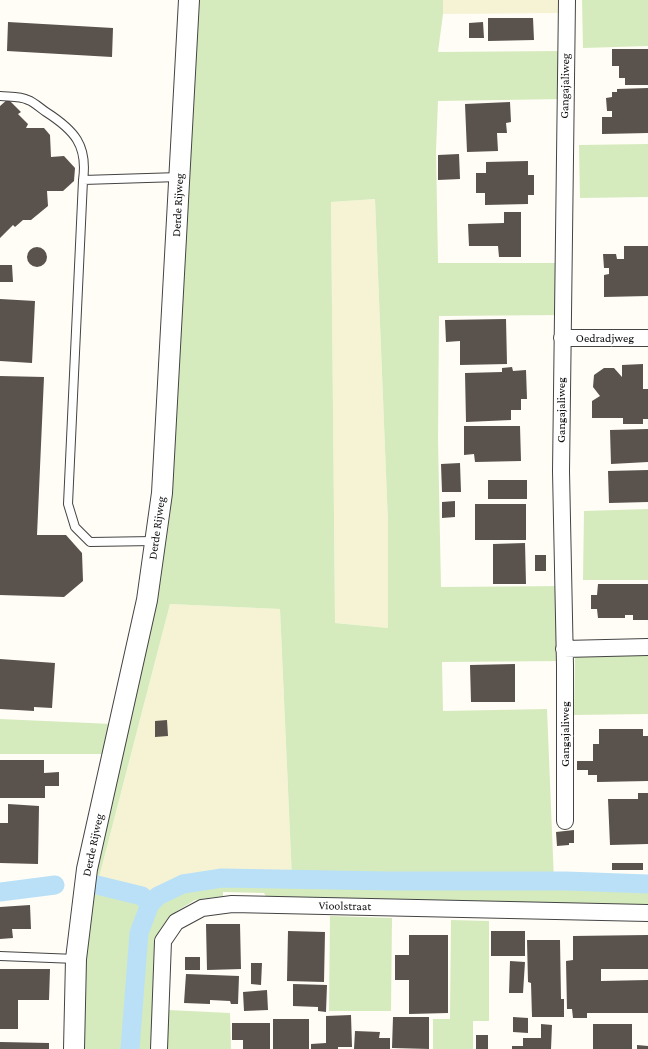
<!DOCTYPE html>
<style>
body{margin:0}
canvas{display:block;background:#fffdf5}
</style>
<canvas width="648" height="1049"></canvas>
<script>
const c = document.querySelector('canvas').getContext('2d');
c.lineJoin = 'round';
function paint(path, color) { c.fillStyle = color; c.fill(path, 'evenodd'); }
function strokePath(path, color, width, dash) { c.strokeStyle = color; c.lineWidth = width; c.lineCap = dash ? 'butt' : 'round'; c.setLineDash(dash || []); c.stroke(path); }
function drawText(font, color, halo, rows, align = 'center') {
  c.font = font + ' "Crimson Pro",serif'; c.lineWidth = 4; c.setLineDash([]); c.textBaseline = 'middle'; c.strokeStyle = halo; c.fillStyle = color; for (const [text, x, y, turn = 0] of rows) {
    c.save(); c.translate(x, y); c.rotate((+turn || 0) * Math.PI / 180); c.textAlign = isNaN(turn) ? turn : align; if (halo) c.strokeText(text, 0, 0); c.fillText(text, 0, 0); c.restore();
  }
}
const farmland = new Path2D(`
 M443 0H562V13L443 14Z
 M375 199 388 523V628L335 623 331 202Z
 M170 604 280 609 292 879 222 878 158 896 150 904 97 885Z`);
const green = new Path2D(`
 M196 0H443V14L438 52 562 51 563 99 438 101 436 150 438 263H563V315L439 316 438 440 441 587 565 586 566 661 442 662 443 711 547 709 554 881 648 884V905L267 898 264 893 223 892V896L195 900 177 911 165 922 154 945 151 1049H84L87 930 91 903 97 885 96 868 153 602ZM375 199 388 523V628L335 623 331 202ZM170 604 280 609 292 879C246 878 186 870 150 904L142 896 97 885Z
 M582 0H648V46L583 48Z
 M648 144V197L580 198 579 145Z
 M648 509V580H583L584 511Z
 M648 653V714L574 715 575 656Z
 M0 719 112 724 103 754H0Z
 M330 916 392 918 391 1011H329Z
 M451 920 489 921V1021H473V1049H433V1019H450Z
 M168 1010 230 1013 231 1049H166Z`);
const canal = new Path2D(`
 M97 885 142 896 150 904
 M0 892 55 885
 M130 1049 139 933 150 904 158 896 183 884 222 878 388 881H566L648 884`);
const building = new Path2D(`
 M488 18H533L534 40 488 41Z
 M8 22 113 28 112 57 7 51Z
 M483 22 484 38H469V23Z
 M612 49H648V85H625V78H619V66H612Z
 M648 88V133L602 134V117H612V111H607L606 98 612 97V92H617V89Z
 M8 99 21 112 18 114 28 124 26 128H44L50 135 51 157 64 156 75 168 74 181 63 191H47L48 206 31 220H23L15 227 13 225 0 238V106Z
 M510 102 511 122 506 123 507 133H497L498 151 467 152 465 104Z
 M459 154 460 179 438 180V155Z
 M528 161V175H534V195H528V204L485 205V193H476V173H486V162Z
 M504 212H521V257H499L498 246H469L468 224 504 223Z
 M624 246H648V296L604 297V275L609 274V268H604L603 254H616L617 259H624Z
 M27 257a10 10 0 1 1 20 0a10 10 0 1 1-20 0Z
 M0 265H12L13 282H0Z
 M0 299 35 301 32 363 0 361Z
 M506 319 507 364 460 365V341L446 342 445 320Z
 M643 364V389H648V419H643V424H623V418H592V401L600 396 593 387 594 375 604 368H614L622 377V365Z
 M512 367 513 371 526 370 527 399H521V410H511V420L466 422 465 373 502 372V368Z
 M0 376 44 377 37 535H66L82 553 83 581 64 597 0 595Z
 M464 426H520L521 461 475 462 474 454 464 455Z
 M648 429V462L611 464 610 430Z
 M460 463 461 492H442L441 464Z
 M648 470V502L609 503 608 471Z
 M488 480H527V499H488Z
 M455 501V517L442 518V502Z
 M475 504H526V540H475Z
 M525 543 526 584H493V544Z
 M535 555H546V571H535Z
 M598 584H648V620H633V615H625V618H598L597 609H591V595H597Z
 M0 659 55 663 52 708 34 707V711L0 709Z
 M515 664V702H471L470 665Z
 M167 720 168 736 155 737V721Z
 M599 729H643V736H648V781L597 782V775H588V770H577V761H593V744H599Z
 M0 760H44V773L59 772V786H45V798H0Z
 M638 793H648V844L610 845 608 799H638Z
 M8 804 39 806 38 864 0 863V823H8Z
 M574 830V843H569V845L557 846 556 832Z
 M612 863H643V870H612Z
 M30 905 31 929H12L13 938 0 939V907Z
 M206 924H240L241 969 207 970Z
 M288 931 325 932 324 982 287 981Z
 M491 931H525V956H491Z
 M409 935H448V1013L409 1014V980H395V955H409Z
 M648 935V969H601V981L648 980V1013H587V1018H573L572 1009H567L566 961 573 960V936Z
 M527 940H560L561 999H564V1017H532L531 983 528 982Z
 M185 957H200V970H185Z
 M510 961 525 962 523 993H509Z
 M251 963H262L261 985 251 984Z
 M0 969H50L49 1000H18V1029H0Z
 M186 974 239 976 238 1004H231L230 1001 210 1000V1004L184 1003Z
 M293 984 327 985 326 1012 318 1011V1007L293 1006Z
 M267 990 268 1010 244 1011 243 992Z
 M351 1015 352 1047H338V1049H311V1044L326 1043V1016Z
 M393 1017H429V1049L392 1048Z
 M513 1017 528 1018V1033L513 1032Z
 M273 1019H309V1049H273Z
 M232 1023H270V1049H243V1040H232Z
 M541 1024 552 1025 551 1049H512V1046H523V1038H541Z
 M593 1024H632V1049H593Z
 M355 1031 380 1032 379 1038H390V1049H354Z
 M476 1035H488V1049H476Z
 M0 1042 49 1043V1049H0Z
 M637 1045 648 1046V1049H637Z`);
const service = new Path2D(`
 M0 96C9 97 20 96 28 100 34 102 40 108 46 112 74 130 88 145 83 180
 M154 541 90 542 75 527 68 504 83 180 179 177
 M0 956 76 959`);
const minor = new Path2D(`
 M562 338H648
 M564 649 648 647
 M565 821V666L561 471 567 0
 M159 1049 163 941 176 922 202 908 232 904 648 913`);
const tertiary = new Path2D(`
 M74 1049 76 959 87 869 147 600 162 493 189 0`);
const streetNames = [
 ["Gangajaliweg",565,86,-89],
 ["Derde Rijweg",178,205,-87],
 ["Oedradjweg",605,338],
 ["Gangajaliweg",561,410,-90],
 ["Derde Rijweg",157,528,-82],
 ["Gangajaliweg",565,734,-90],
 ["Derde Rijweg",93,845,-78],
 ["Vioolstraat",345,906,1]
];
paint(farmland, '#f6f3d4');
paint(green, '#d5ebbd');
strokePath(canal, '#b9e0f7', 19);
paint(building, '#5a524d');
strokePath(service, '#444', 10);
strokePath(minor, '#444', 18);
strokePath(tertiary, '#444', 22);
strokePath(service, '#fff', 8);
strokePath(minor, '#fff', 16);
strokePath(tertiary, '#fff', 20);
drawText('12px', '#111', '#fff', streetNames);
</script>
